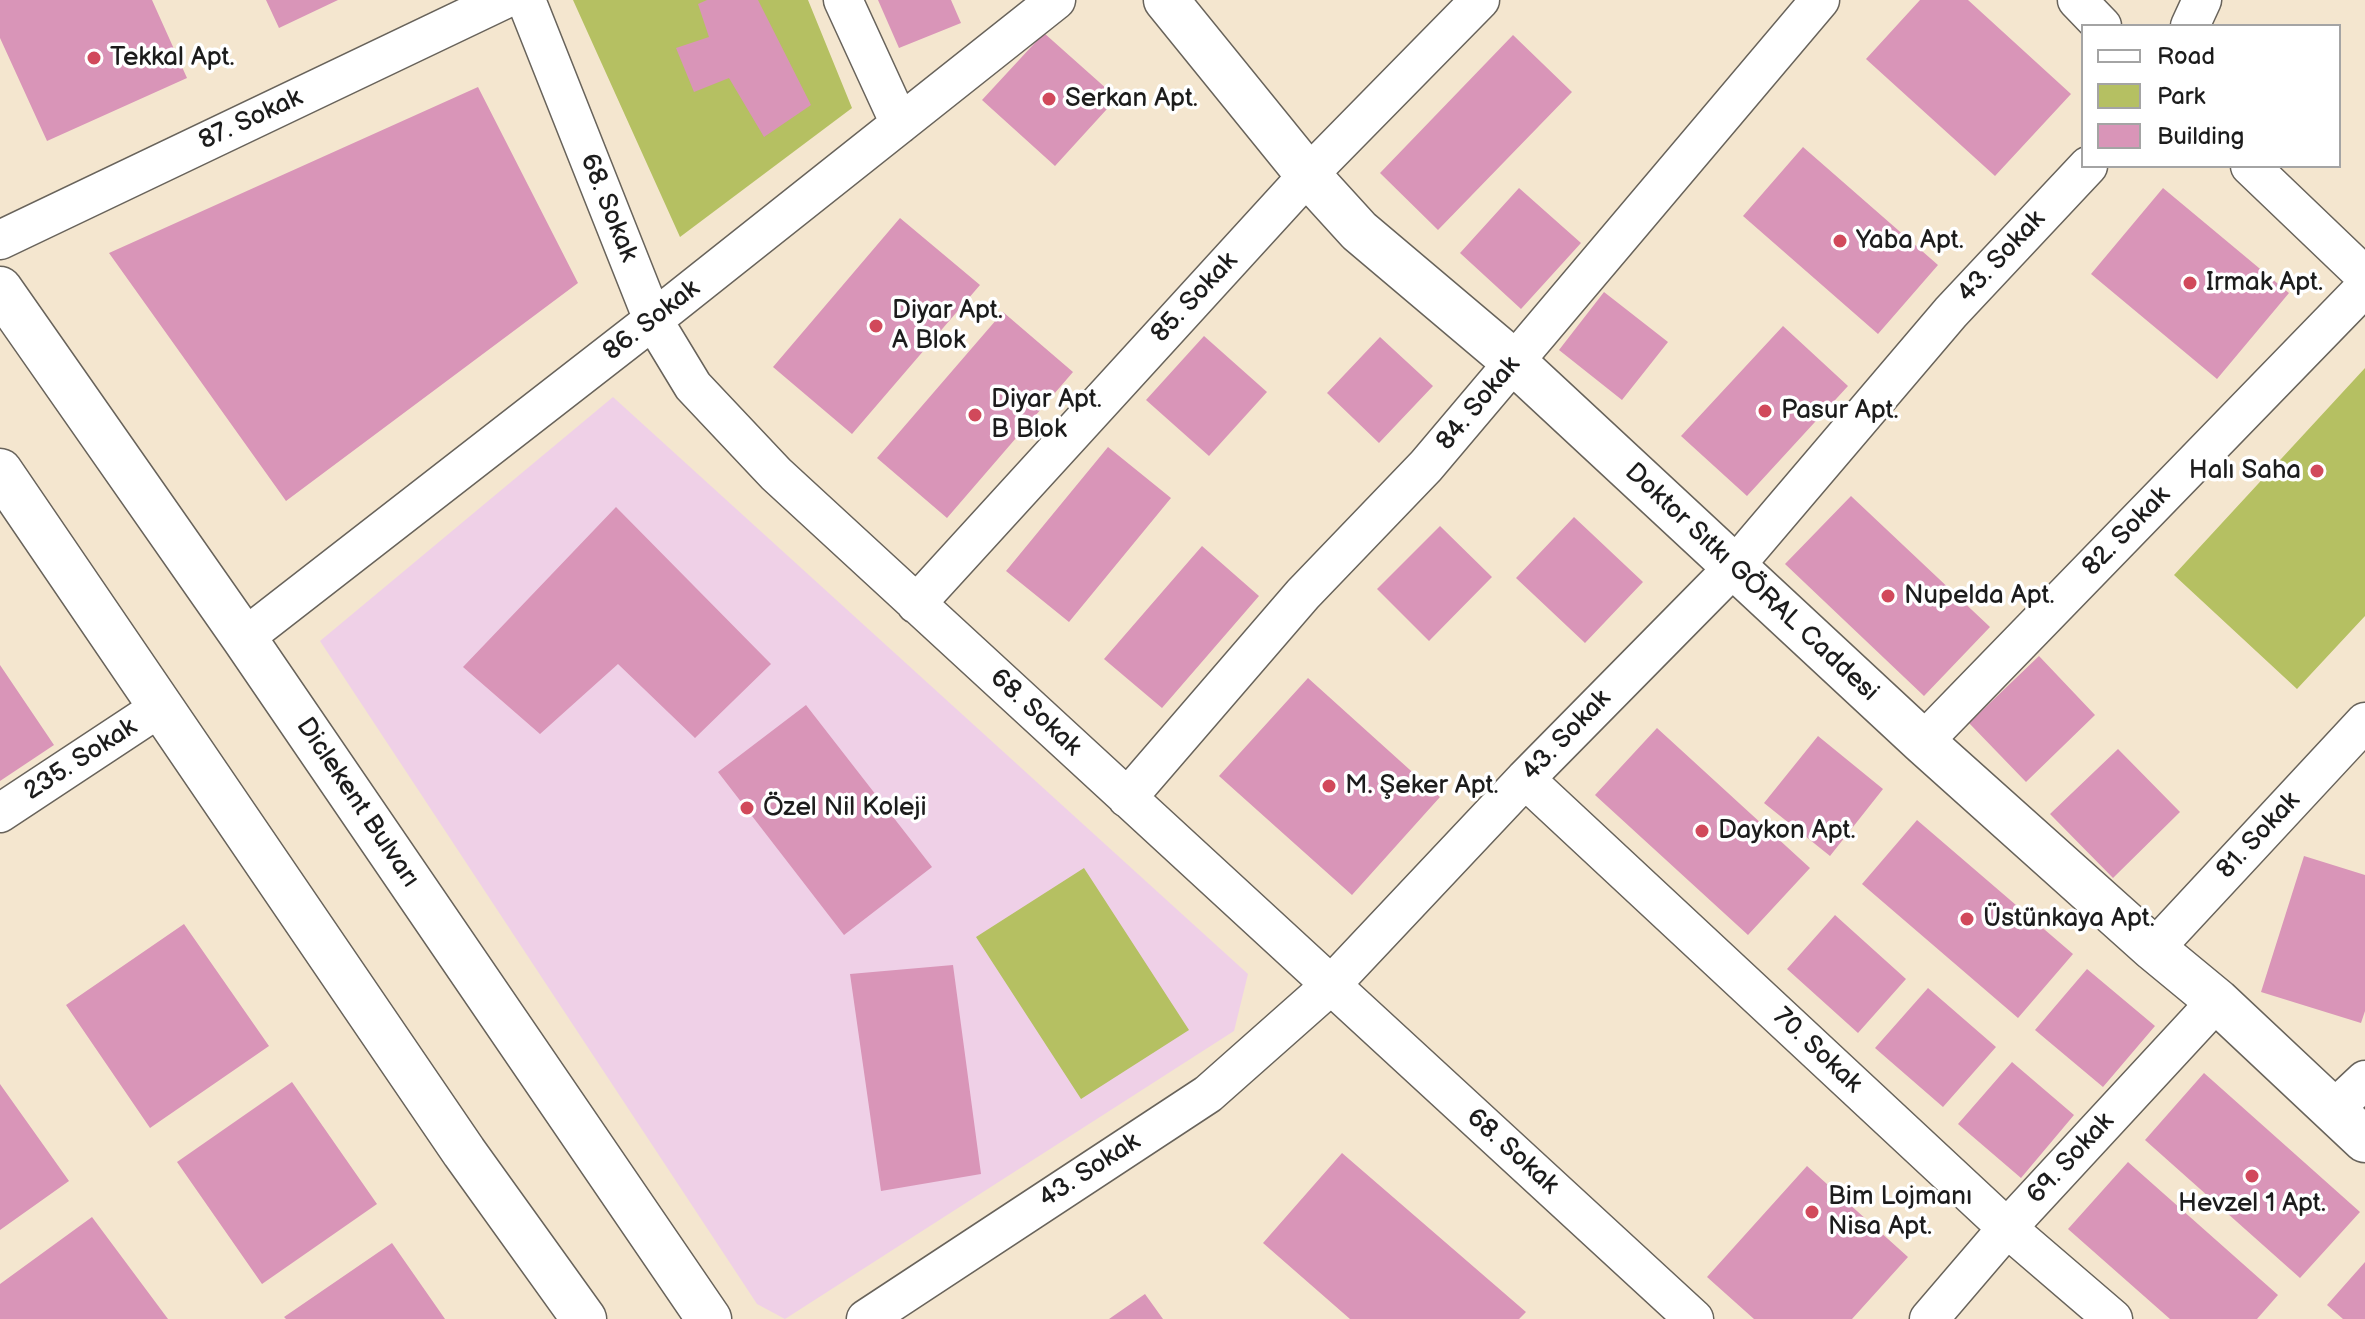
<!DOCTYPE html>
<meta charset="utf-8">
<style>
body{margin:0}
#map{position:relative;width:2365px;height:1319px;overflow:hidden;background:#f4e6cf;font-family:"Balsamiq Sans",sans-serif}
canvas{display:block}
.legend{position:absolute;left:2081px;top:24px;width:260px;height:144px;box-sizing:border-box;background:#fff;border:2px solid #a4a4a4;margin:0;padding:10px 14px;list-style:none;font-size:24px;color:#1c1c1c}
.legend li{display:flex;align-items:center;gap:16px;height:40px}
.legend b{width:40px;border:2px solid #a4a4a4}
</style>
<div id="map">
<canvas width="2365" height="1319"></canvas>
<ul class="legend">
<li><b style="height:10px;background:#fff"></b>Road</li>
<li><b style="height:22px;background:#b5c062"></b>Park</li>
<li><b style="height:22px;background:#d995b8"></b>Building</li>
</ul>
</div>
<script>
const c = document.querySelector('canvas').getContext('2d');
c.lineJoin = 'round';
function paint(path, color) { c.fillStyle = color; c.fill(path, 'evenodd'); }
function strokePath(path, color, width, dash) { c.strokeStyle = color; c.lineWidth = width; c.lineCap = dash ? 'butt' : 'round'; c.setLineDash(dash || []); c.stroke(path); }
function drawText(font, color, halo, rows, align = 'center') {
  c.font = font + ' "Balsamiq Sans",sans-serif'; c.lineWidth = 7; c.setLineDash([]); c.textBaseline = 'middle'; c.strokeStyle = halo; c.fillStyle = color; for (const [text, x, y, turn = 0] of rows) {
    c.save(); c.translate(x, y); c.rotate((+turn || 0) * Math.PI / 180); c.textAlign = isNaN(turn) ? turn : align; if (halo) c.strokeText(text, 0, 0); c.fillText(text, 0, 0); c.restore();
  }
}
const built = new Path2D(`
 M613 397 1248 974 1234 1031 785 1319 757 1304 320 641Z`);
const green = new Path2D(`
 M573 0H808L852 108 680 237Z
 M2365 368V616L2297 689 2174 575Z
 M1084 868 1189 1030 1081 1099 976 937Z`);
const building = new Path2D(`
 M0 0H152L187 78 47 141 0 38Z
 M266 0H338L279 28Z
 M707 0H758L811 105 764 137 729 78 694 92 676 48 709 37 698 4Z
 M878 0H951L961 23 899 48Z
 M1920 0H1968L2071 94 1995 176 1866 59Z
 M1044 33 1117 98 1055 166 982 100Z
 M1513 35 1572 92 1438 230 1380 173Z
 M478 87 578 283 286 501 109 253Z
 M1803 147 1938 265 1878 334 1743 216Z
 M1519 188 1581 243 1521 309 1460 253Z
 M2163 188 2289 293 2217 379 2091 274Z
 M900 218 980 285 852 434 773 367Z
 M1604 292 1668 342 1622 400 1559 350Z
 M1003 312 1073 372 947 518 877 458Z
 M1783 326 1848 386 1747 496 1681 436Z
 M1204 336 1267 392 1209 456 1146 400Z
 M1380 337 1433 386 1379 443 1327 393Z
 M1108 447 1171 498 1069 622 1006 571Z
 M1851 496 1990 627 1924 696 1785 564Z
 M616 507 771 664 695 738 618 664 540 734 463 667Z
 M1574 517 1643 582 1585 643 1516 578Z
 M1440 526 1492 577 1429 641 1377 589Z
 M1202 546 1259 596 1162 708 1104 659Z
 M2039 656 2095 715 2026 782 1969 723Z
 M0 665 54 745 0 781Z
 M1308 678 1440 797 1352 895 1219 776Z
 M806 705 932 867 844 935 718 772Z
 M1657 728 1810 868 1748 935 1595 795Z
 M1818 736 1883 789 1830 856 1764 803Z
 M2118 749 2180 812 2113 878 2050 814Z
 M1917 820 2073 954 2018 1018 1862 884Z
 M2304 856 2365 875V1011L2361 1023 2261 992Z
 M1835 915 1906 979 1858 1033 1787 969Z
 M184 924 269 1046 150 1128 66 1005Z
 M953 965 981 1174 881 1191 850 974Z
 M2087 969 2155 1026 2103 1087 2035 1030Z
 M1928 988 1996 1047 1943 1107 1875 1048Z
 M2012 1062 2074 1115 2021 1178 1958 1124Z
 M2204 1073 2360 1212 2300 1278 2145 1140Z
 M292 1082 377 1204 262 1284 177 1162Z
 M0 1084 69 1181 0 1230Z
 M1342 1153 1526 1312 1519 1319H1350L1263 1243Z
 M2128 1162 2278 1295 2257 1319H2170L2068 1229Z
 M1807 1166 1908 1257 1852 1319H1754L1707 1277Z
 M92 1217 168 1319H0V1284Z
 M392 1243 445 1319H286L284 1317Z
 M2365 1262V1319H2343L2327 1305Z
 M1145 1294 1163 1319H1109Z`);
const street = new Path2D(`
 M526 0 653 320 693 386 776 474 1694 1319
 M843 0 900 124
 M2077 0 2102 26
 M2190 26 2202 0
 M2250 166 2365 276
 M0 240 503 0
 M916 604 1308 175 1480 0
 M244 638 653 320 1056 0
 M1923 742 2365 287
 M1525 779 2007 1228 2113 1319
 M1127 798 1303 594 1426 466 1820 0
 M0 813 162 706
 M2154 949 2365 722
 M2333 1110 2365 1080
 M866 1319 1208 1094 1330 986 1525 779 1733 568 1951 312 2088 166
 M1929 1319 2007 1228 2217 1001`);
const secondary = new Path2D(`
 M1166 0 1308 175 1359 231 1514 362 1923 742 2154 949 2217 1001 2365 1140`);
const primary = new Path2D(`
 M0 289 244 638 709 1319
 M0 471 464 1152 584 1319`);
const markers = [
 [94,58,8,"#d1495b"],
 [1049,99,8,"#d1495b"],
 [1840,241,8,"#d1495b"],
 [2190,283,8,"#d1495b"],
 [876,326,8,"#d1495b"],
 [1765,411,8,"#d1495b"],
 [975,415,8,"#d1495b"],
 [2317,471,8,"#d1495b"],
 [1888,596,8,"#d1495b"],
 [1329,786,8,"#d1495b"],
 [747,808,8,"#d1495b"],
 [1702,831,8,"#d1495b"],
 [1967,919,8,"#d1495b"],
 [2252,1176,8,"#d1495b"],
 [1812,1212,8,"#d1495b"]
];
const poiNames = [
 ["Tekkal Apt.",110,58],
 ["Serkan Apt.",1065,99],
 ["Yaba Apt.",1856,241],
 ["Irmak Apt.",2206,283],
 ["Diyar Apt.",892,311],
 ["A Blok",892,341],
 ["Diyar Apt.",991,400],
 ["B Blok",991,430],
 ["Pasur Apt.",1781,411],
 ["Halı Saha",2301,471,"right"],
 ["Nupelda Apt.",1904,596],
 ["M. Şeker Apt.",1345,786],
 ["Özel Nil Koleji",763,808],
 ["Daykon Apt.",1718,831],
 ["Üstünkaya Apt.",1983,919],
 ["Bim Lojmanı",1828,1197],
 ["Nisa Apt.",1828,1227],
 ["Hevzel 1 Apt.",2252,1204,"center"]
];
const streetNames = [
 ["87. Sokak",251,120,-25],
 ["68. Sokak",608,208,68],
 ["43. Sokak",2002,257,-47],
 ["85. Sokak",1195,298,-47],
 ["86. Sokak",652,321,-38],
 ["84. Sokak",1479,404,-50],
 ["82. Sokak",2127,532,-46],
 ["Doktor Sıtkı GÖRAL Caddesi",1751,583,43],
 ["68. Sokak",1035,713,43],
 ["43. Sokak",1567,736,-46],
 ["235. Sokak",81,760,-33],
 ["Diclekent Bulvarı",357,803,56],
 ["81. Sokak",2259,836,-47],
 ["70. Sokak",1817,1051,43],
 ["68. Sokak",1512,1152,42],
 ["69. Sokak",2071,1159,-47],
 ["43. Sokak",1090,1171,-33]
];
paint(built, '#efd0e7');
paint(green, '#b5c062');
paint(building, '#d995b8');
strokePath(street, '#68635b', 41);
strokePath(secondary, '#68635b', 47);
strokePath(primary, '#68635b', 47);
strokePath(street, '#fff', 38);
strokePath(secondary, '#fff', 44);
strokePath(primary, '#fff', 44);
for (const [x, y, r, color] of markers) { const dot = new Path2D(); dot.arc(x, y, r, 0, 2 * Math.PI); c.fillStyle = color; c.fill(dot); strokePath(dot, '#fff', 3); }
drawText('26px', '#1c1c1c', '#fff', poiNames, 'left');
drawText('26px', '#1c1c1c', '#fff', streetNames);
</script>
